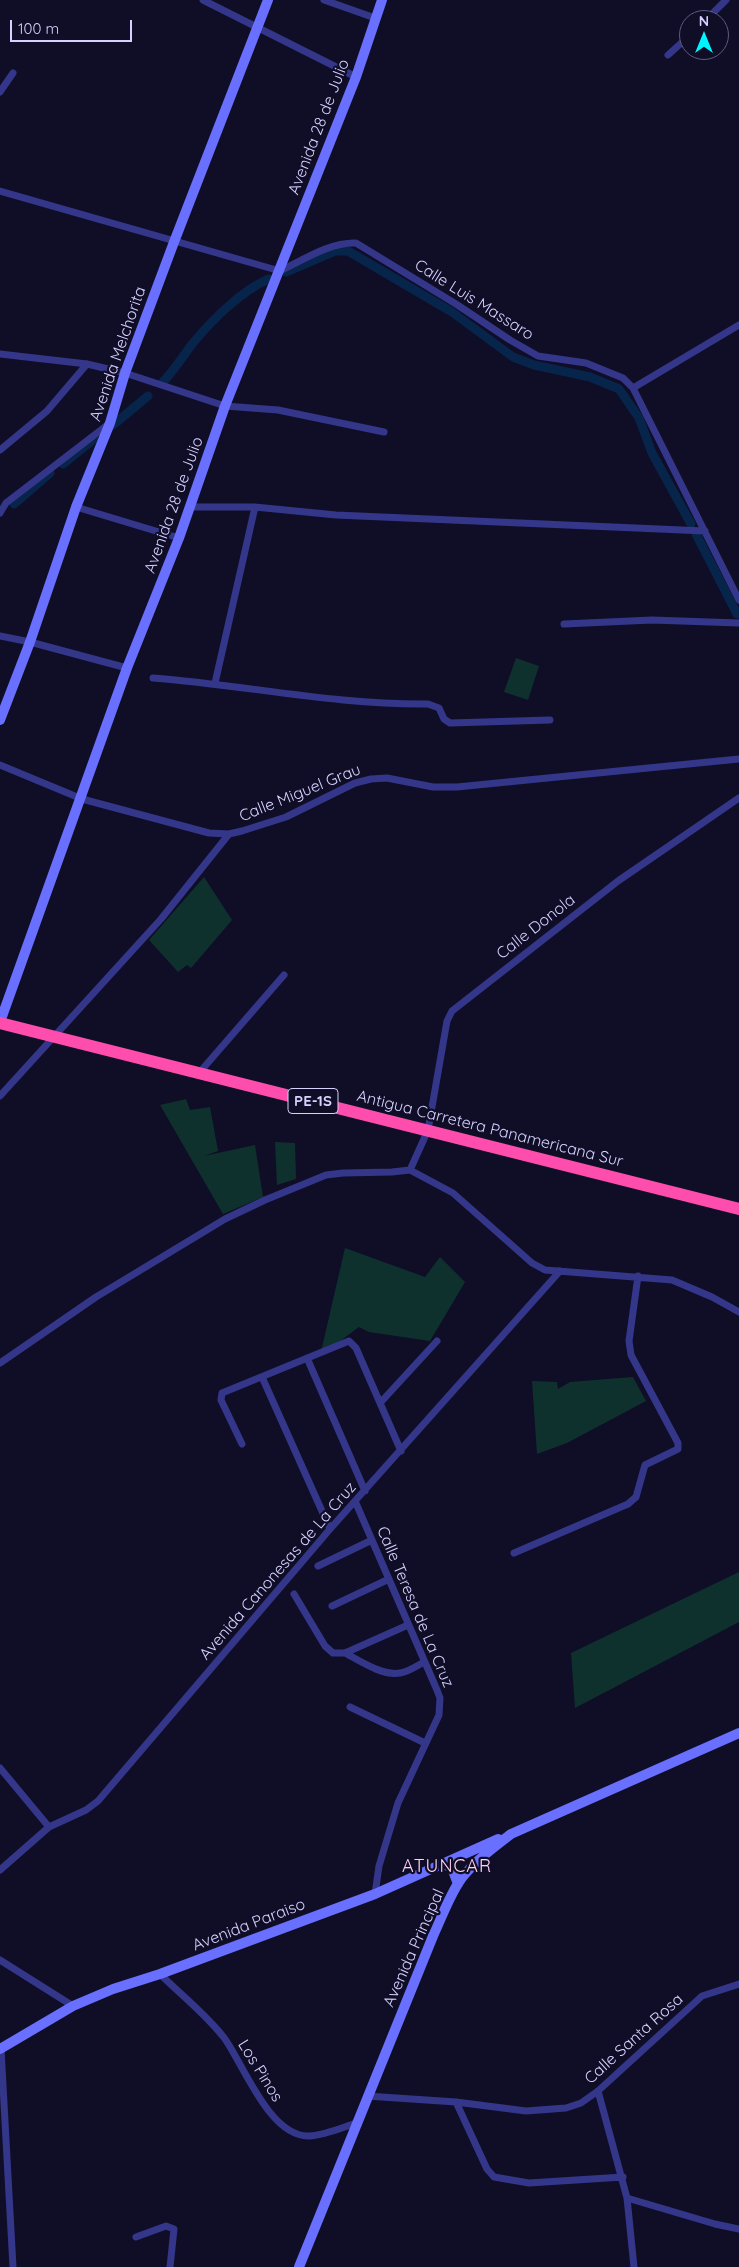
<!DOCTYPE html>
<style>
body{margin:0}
#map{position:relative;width:739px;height:2267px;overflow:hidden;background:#100d27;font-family:Quicksand,sans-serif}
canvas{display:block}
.north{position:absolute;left:679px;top:10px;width:50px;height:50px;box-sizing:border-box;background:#100d27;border:1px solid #5f5c7d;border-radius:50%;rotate:0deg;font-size:14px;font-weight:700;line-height:20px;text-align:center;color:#d5d2ff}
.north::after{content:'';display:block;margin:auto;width:18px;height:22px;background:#00f4fd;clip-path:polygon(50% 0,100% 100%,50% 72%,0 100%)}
.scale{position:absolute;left:10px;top:20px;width:122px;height:22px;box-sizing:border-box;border:2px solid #d5d2ff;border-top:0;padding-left:6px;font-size:15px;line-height:18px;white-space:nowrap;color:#d5d2ff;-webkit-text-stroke:4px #100d27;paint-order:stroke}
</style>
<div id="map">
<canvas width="739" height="2267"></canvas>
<div class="north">N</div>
<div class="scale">100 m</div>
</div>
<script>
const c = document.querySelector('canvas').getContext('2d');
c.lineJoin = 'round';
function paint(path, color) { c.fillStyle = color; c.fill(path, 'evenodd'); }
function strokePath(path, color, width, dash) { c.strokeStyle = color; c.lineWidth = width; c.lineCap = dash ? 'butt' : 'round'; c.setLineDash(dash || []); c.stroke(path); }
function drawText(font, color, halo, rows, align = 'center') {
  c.font = font + ' Quicksand,sans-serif'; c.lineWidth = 4.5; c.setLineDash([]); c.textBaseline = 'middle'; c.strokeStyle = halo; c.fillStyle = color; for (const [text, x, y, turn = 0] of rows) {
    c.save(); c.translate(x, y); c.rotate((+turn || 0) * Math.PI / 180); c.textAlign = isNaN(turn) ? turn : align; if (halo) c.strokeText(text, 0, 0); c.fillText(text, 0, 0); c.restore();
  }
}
const green = new Path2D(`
 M516 658 539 666 528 700 504 692Z
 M204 877 232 920 191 968 187 965 178 972 149 940Z
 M186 1099 190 1110 210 1107 218 1151 204 1156 255 1145 263 1197 223 1214 160 1105Z
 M275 1142 295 1143 296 1179 277 1185Z
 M345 1248 425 1277 440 1257 465 1282 430 1341 369 1332 359 1327 320 1356Z
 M633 1377 646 1401 567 1443 537 1454 532 1381 557 1382 558 1389 570 1382Z
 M739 1572V1622L575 1708 571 1653Z`);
const canal = new Path2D(`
 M286 272 335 251H348L452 312 513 357 534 365 590 377 619 389 639 418 652 453 691 524
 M162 383C174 371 183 356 193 343 212 320 242 290 269 279
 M113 425 148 396
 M63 464 94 439
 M14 504 50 473
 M696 534 737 614`);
const street = new Path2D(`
 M203 0 356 77
 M324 0 375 18
 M706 20 726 0
 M668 55 689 36
 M0 92 13 73
 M0 191 280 271C303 260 330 242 356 243L456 304 510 340 538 356 586 363 623 378 633 388 739 600
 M0 354 87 364 125 373 225 406 278 410 384 432
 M633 388 739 325
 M0 450 47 411 87 364
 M76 507 179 538
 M190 507H255L336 515 705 531
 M0 513 6 503 110 423
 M564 624 652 620 739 623
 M0 636 30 642 127 668
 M153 678C245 685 336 705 428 704L439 708 444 719 450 723 550 720
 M215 683 255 507
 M0 765 82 799 209 833 229 834 242 831 286 817 355 783 371 779 387 778 433 787H457L739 759
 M199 1073 284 975
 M0 1096 161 919 229 834
 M410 1170 428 1130 447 1021 452 1011 618 881 739 798
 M410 1170 453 1193 532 1263 545 1270 672 1280 712 1297 739 1312
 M307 1358 365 1491
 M0 1363 96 1297 225 1219 265 1200 326 1175 343 1173 392 1172 410 1170
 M262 1377 330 1529
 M381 1402 437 1341
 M242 1444 221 1400 222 1393 349 1341 356 1348 401 1451
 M355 1501 437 1690 440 1698 439 1715 398 1803 379 1866 375 1894
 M514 1553 628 1504 636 1497 645 1465 678 1449V1443L631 1355 629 1341 638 1276
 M318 1566 372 1540
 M294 1594 325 1646 333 1653H345L408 1625
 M332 1606 389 1579
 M345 1653C360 1661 382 1676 400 1673 408 1672 417 1666 424 1662
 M350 1707 425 1743
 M0 1768 49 1827
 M0 1870 49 1827 86 1810 98 1801 330 1529 560 1271
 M0 1960 73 2006
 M160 1974C181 1995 207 2015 225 2039 244 2066 270 2137 309 2136 325 2135 341 2128 356 2123
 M1 2049 13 2267
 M598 2091 627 2198 634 2267
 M367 2096 456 2102 526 2111 566 2108 581 2103 598 2091 702 1996 739 1984
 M456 2102 487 2169 494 2177 529 2183 623 2177
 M627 2198 715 2224 739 2229
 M136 2237 166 2226 174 2229 170 2267`);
const secondary = new Path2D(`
 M0 720 30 642 76 507 110 423 125 373 174 242 268 0
 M0 1022 127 668 179 538 225 406 356 77 382 0
 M444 1864 452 1868 458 1884
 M0 2049 73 2006 113 1989 160 1974 375 1894 498 1839
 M299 2267 433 1936C442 1917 449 1896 461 1879 475 1861 494 1847 511 1834L739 1733`);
const highway = new Path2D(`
 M0 1023 739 1209`);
const shields = [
 [313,1101,50]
];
const shieldNames = [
 ["PE-1S",313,1101]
];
const streetNames = [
 ["Avenida 28 de Julio",319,127,-69],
 ["Calle Luis Massaro",474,300,32],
 ["Avenida Melchorita",118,354,-71],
 ["Avenida 28 de Julio",174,505,-70],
 ["Calle Miguel Grau",300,793,-22],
 ["Calle Donola",536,927,-38],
 ["Antigua Carretera Panamericana Sur",490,1129,14],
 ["Avenida Canonesas de La Cruz",278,1571,-49],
 ["Calle Teresa de La Cruz",415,1607,67],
 ["Avenida Paraiso",249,1925,-21],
 ["Avenida Principal",414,1948,-66],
 ["Calle Santa Rosa",634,2039,-42],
 ["Los Pinos",260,2071,58]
];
const neighbourhoodNames = [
 ["ATUNCAR",447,1867]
];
paint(green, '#0f312e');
strokePath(canal, '#07244b', 9);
strokePath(street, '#34368a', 7);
strokePath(secondary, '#696fff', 10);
strokePath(highway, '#ff4dad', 12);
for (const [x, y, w] of shields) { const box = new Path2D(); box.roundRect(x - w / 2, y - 12.5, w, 25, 4); c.fillStyle = '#100d27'; c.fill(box); strokePath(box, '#d5d2ff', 1); }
drawText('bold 15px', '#d5d2ff', null, shieldNames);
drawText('16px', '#d5d2ff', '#100d27', streetNames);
c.letterSpacing = '1px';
drawText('18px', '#ffd4f2', '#100d27', neighbourhoodNames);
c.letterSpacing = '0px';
</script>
